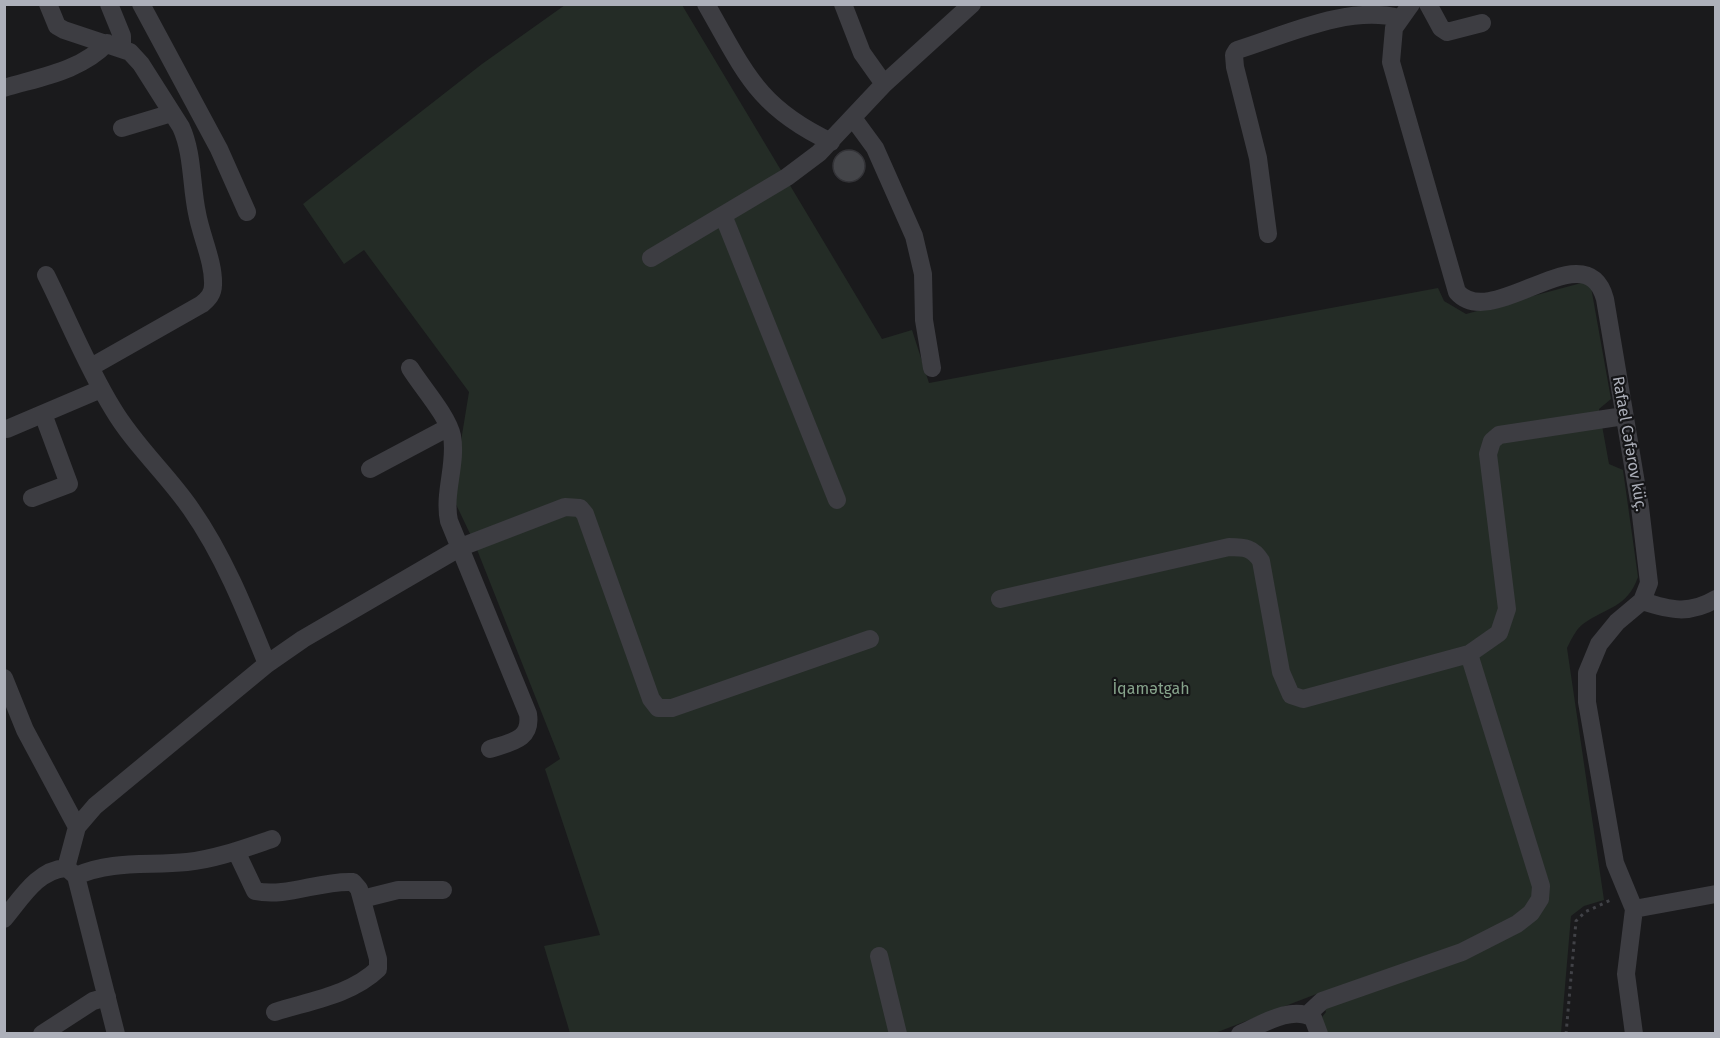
<!DOCTYPE html>
<meta charset="utf-8">
<style>
body{margin:0}
#map{position:relative;width:1720px;height:1038px;overflow:hidden;background:#1a1a1c;font-family:"Fira Sans",sans-serif}
canvas{display:block}
.frame{position:absolute;inset:0;border:6px solid #adb0ba;pointer-events:none}
</style>
<div id="map">
<canvas width="1720" height="1038"></canvas>
<div class="frame"></div>
</div>
<script>
const c = document.querySelector('canvas').getContext('2d');
c.lineJoin = 'round';
function paint(path, color) { c.fillStyle = color; c.fill(path, 'evenodd'); }
function strokePath(path, color, width, dash) { c.strokeStyle = color; c.lineWidth = width; c.lineCap = dash ? 'butt' : 'round'; c.setLineDash(dash || []); c.stroke(path); }
function drawText(font, color, halo, rows, align = 'center') {
  c.font = font + ' "Fira Sans",sans-serif'; c.lineWidth = 4.5; c.setLineDash([]); c.textBaseline = 'middle'; c.strokeStyle = halo; c.fillStyle = color; for (const [text, x, y, turn = 0] of rows) {
    c.save(); c.translate(x, y); c.rotate((+turn || 0) * Math.PI / 180); c.textAlign = isNaN(turn) ? turn : align; if (halo) c.strokeText(text, 0, 0); c.fillText(text, 0, 0); c.restore();
  }
}
const green = new Path2D(`
 M565 5H682L882 339 912 330 929 383 1438 288 1444 301 1466 314 1585 282 1591 287 1611 399 1599 409 1609 464 1623 470 1638 577C1627 608 1607 607 1583 624 1576 629 1571 640 1567 648L1604 900 1584 906 1571 916 1561 1033H1324L1322 1017 1326 1012 1319 993 1215 1033H570L544 946 600 935 545 769 560 759 474 542 452 496 469 392 364 250 344 264 303 204 482 64Z`);
const building = new Path2D(`
 M833 166a16 16 0 1 1 32 0a16 16 0 1 1-32 0Z`);
const path = new Path2D(`
 M1566 1034 1576 921 1585 912 1613 899`);
const minor = new Path2D(`
 M48 4 57 26 64 30 130 52 141 64 181 127C193 153 191 185 197 213 201 236 214 262 213 285 213 294 208 299 202 304L91 367
 M109 4 122 36V47
 M141 4 219 149 247 212
 M706 4C745 72 757 107 831 142
 M843 4 862 53 884 84
 M1411 4 1394 28 1391 62 1457 292C1493 333 1586 229 1605 299L1640 507 1649 583 1642 601 1617 622 1599 644 1587 673V702L1615 863 1634 909 1626 974 1634 1034
 M1428 4 1441 28 1447 32 1482 23
 M4 88C40 77 81 71 107 43
 M853 118 875 148 914 236 923 274 924 320 932 368
 M122 128 172 113
 M723 215 837 500
 M1268 234 1258 158 1235 67 1234 55 1237 50C1286 35 1347 5 1399 18
 M651 258 787 177 819 153 884 84 972 4
 M46 275C68 319 87 367 113 409 135 446 167 474 191 509 224 556 246 612 267 664
 M410 368C421 386 448 416 452 436 457 464 443 493 449 521L528 714C532 740 511 742 490 749
 M7 429 101 389
 M370 469 449 427
 M32 498 69 484 43 414
 M1000 599 1229 547C1245 547 1253 548 1261 561L1281 672 1291 695 1303 699 1469 654
 M1642 601C1670 610 1689 615 1716 599
 M4 678 25 730 77 827
 M236 851 255 891C287 898 320 880 353 882L359 889 378 959V969C351 995 309 1001 275 1012
 M68 869 76 876 116 1034
 M76 876C112 860 148 866 187 862 216 859 245 848 272 839
 M362 899 398 890H443
 M1634 909 1716 894
 M4 919C21 899 37 870 66 868L77 827 95 806 267 664 303 639 461 547 565 507 580 508 585 514 651 699 658 708H672L870 639
 M879 956 898 1034
 M1307 1015 1322 1001 1462 952 1517 924 1531 913 1540 899 1541 886 1469 654 1499 633 1507 609 1488 454 1492 441 1499 435 1624 416
 M42 1034 93 1001 107 997
 M1240 1034C1261 1025 1291 1005 1313 1018L1319 1034`);
const streetNames = [
 ["Rafael Cəfərov küç.",1629,444,80]
];
const parkNames = [
 ["İqamətgah",1151,690]
];
paint(green, '#242c26');
paint(building, '#444549');
strokePath(building, '#343438', 1.5);
strokePath(path, '#414247', 3, [3, 4.5]);
strokePath(minor, '#3d3d42', 18);
drawText('16px', '#adb0ba', '#151517', streetNames);
drawText('16px', '#86a38b', '#151517', parkNames);
</script>
